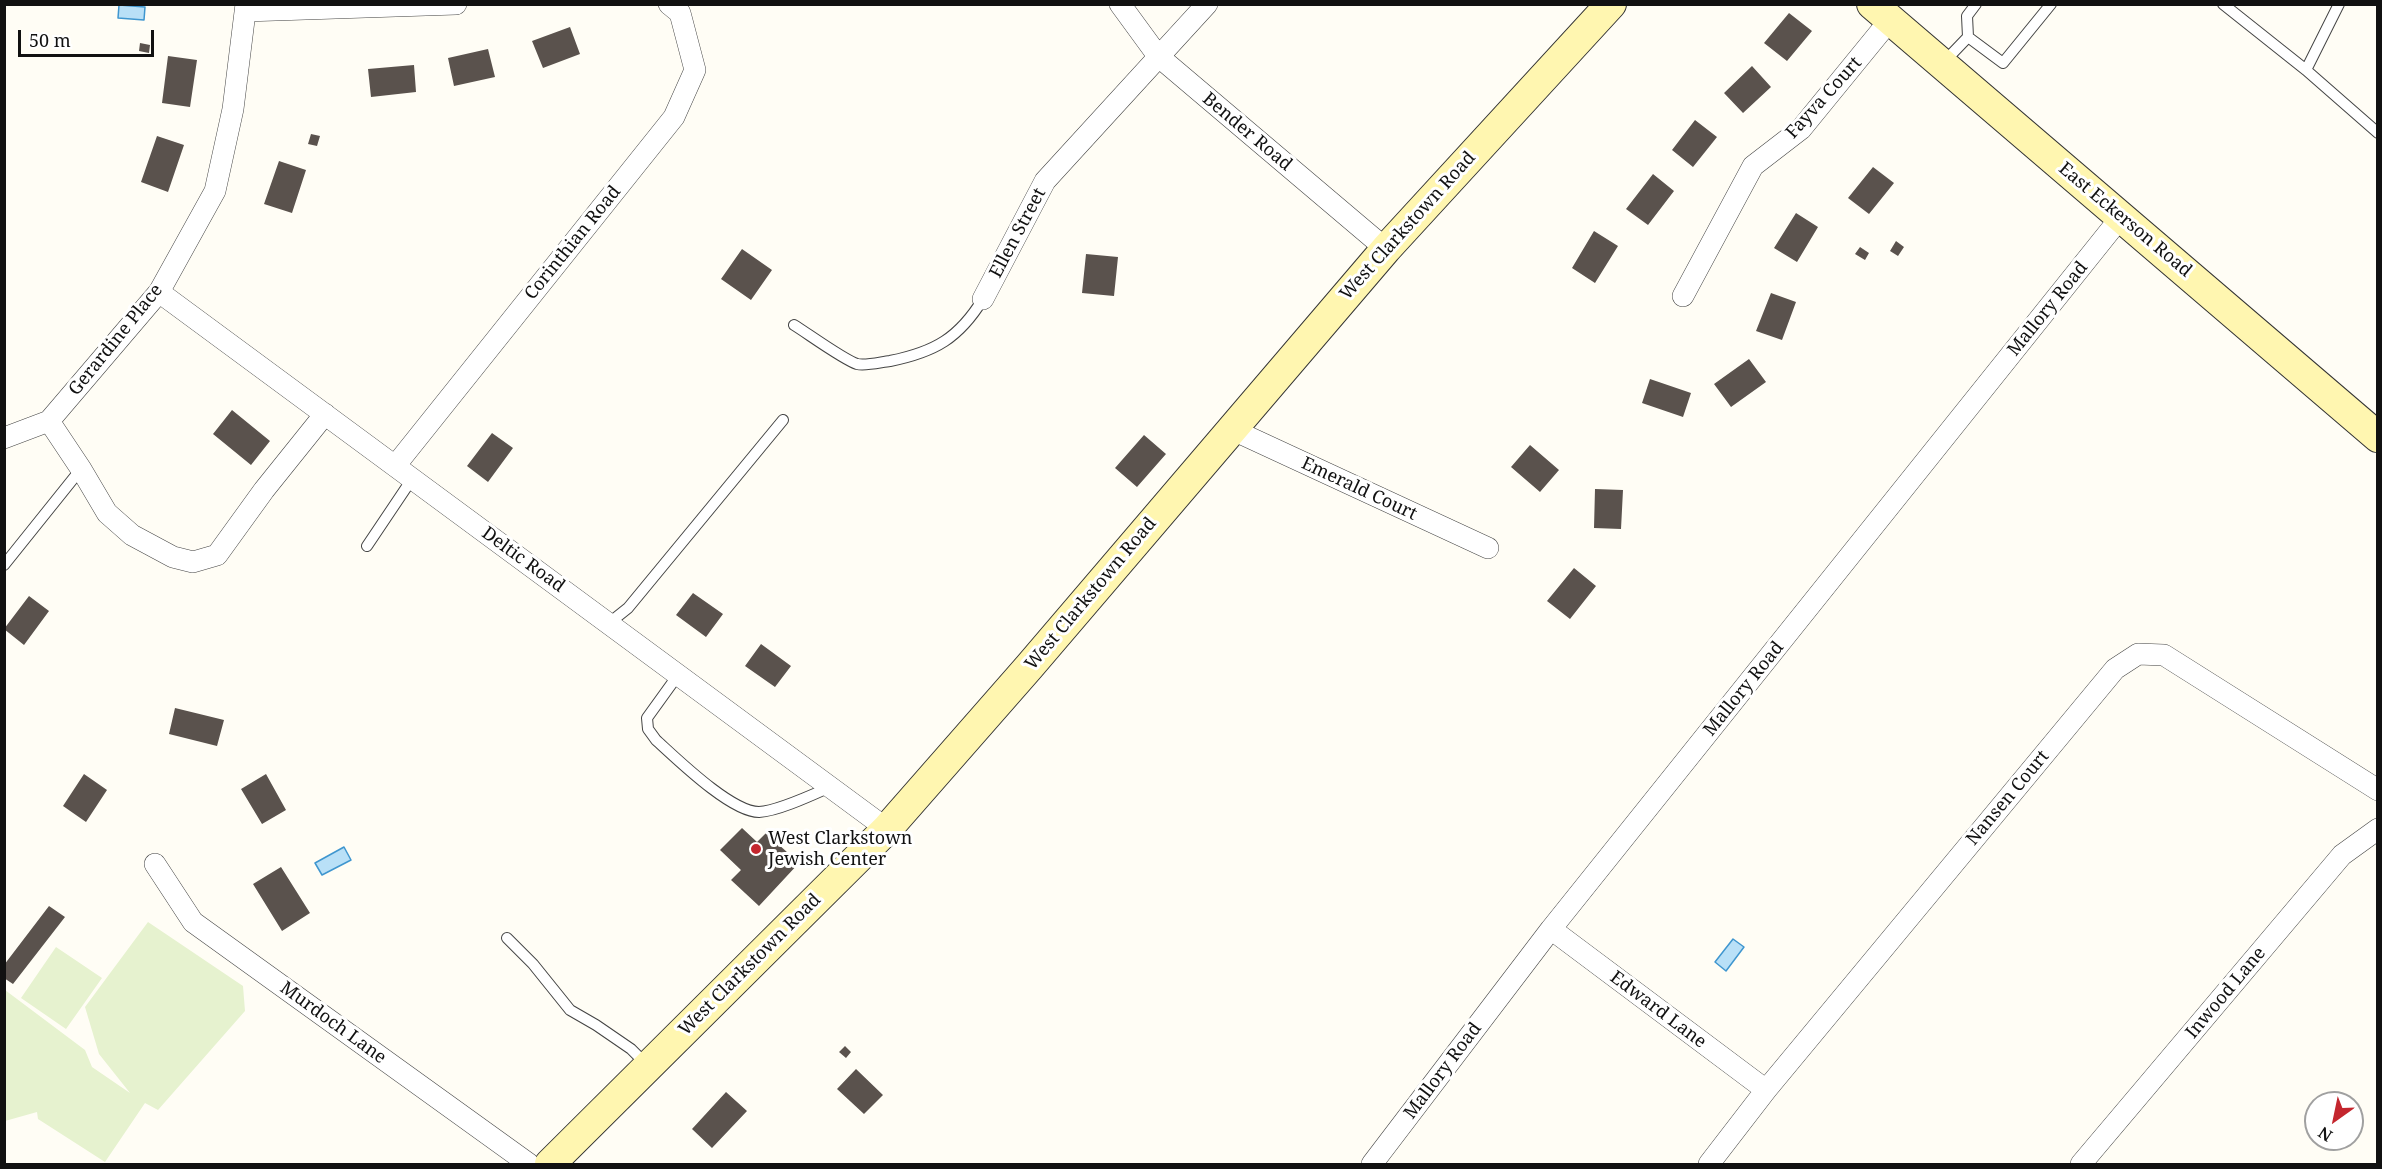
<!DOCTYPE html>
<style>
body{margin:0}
#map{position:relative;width:2382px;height:1169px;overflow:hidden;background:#fffdf5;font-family:"Noto Serif",serif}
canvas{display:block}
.frame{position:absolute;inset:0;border:6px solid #111;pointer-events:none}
.north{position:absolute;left:2304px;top:1091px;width:60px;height:60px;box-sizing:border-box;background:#fff;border:2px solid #a0a0a0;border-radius:50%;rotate:213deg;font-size:16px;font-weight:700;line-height:24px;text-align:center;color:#111}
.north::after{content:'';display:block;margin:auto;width:21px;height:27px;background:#c4262e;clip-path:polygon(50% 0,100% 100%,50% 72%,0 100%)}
.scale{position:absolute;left:18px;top:30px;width:136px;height:27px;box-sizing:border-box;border:3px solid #111;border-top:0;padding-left:8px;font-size:18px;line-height:21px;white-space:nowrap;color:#111;-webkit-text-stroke:4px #fff;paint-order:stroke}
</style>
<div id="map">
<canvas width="2382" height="1169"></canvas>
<div class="frame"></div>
<div class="north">N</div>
<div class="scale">50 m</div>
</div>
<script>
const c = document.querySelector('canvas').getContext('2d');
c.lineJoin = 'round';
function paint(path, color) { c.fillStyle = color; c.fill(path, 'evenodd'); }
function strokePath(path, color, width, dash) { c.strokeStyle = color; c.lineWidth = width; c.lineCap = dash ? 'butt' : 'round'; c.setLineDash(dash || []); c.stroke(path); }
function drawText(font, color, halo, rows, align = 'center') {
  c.font = font + ' "Noto Serif",serif'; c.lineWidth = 6; c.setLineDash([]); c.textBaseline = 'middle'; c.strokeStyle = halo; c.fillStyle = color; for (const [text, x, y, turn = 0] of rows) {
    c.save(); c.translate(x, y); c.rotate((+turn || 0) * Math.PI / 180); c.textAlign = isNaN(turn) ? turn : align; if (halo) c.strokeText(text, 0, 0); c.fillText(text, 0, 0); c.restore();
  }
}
const pitch = new Path2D(`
 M148 922 243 986 245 1011 158 1110 145 1103 105 1162 38 1119 37 1112 5 1121V990L85 1050 92 1067 130 1093 99 1054 85 1007Z
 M56 947 102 978 66 1029 21 998Z`);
const water = new Path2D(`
 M119 5 145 7 144 20 118 18Z
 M344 847 351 860 322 875 315 863Z
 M1733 939 1744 947 1726 971 1715 962Z`);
const building = new Path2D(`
 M1789 13 1812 31 1787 61 1764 43Z
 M570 27 580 54 543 68 532 41Z
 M140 43 150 45 149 53 139 51Z
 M488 49 495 77 454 86 448 58Z
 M168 56 197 60 190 107 162 103Z
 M414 65 416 92 371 97 368 69Z
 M1752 66 1771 87 1743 113 1724 93Z
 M1695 120 1717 137 1693 167 1672 150Z
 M311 134 320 136 317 146 308 144Z
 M157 136 184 145 168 192 141 182Z
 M279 161 306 170 292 213 264 204Z
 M1873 167 1894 183 1869 214 1848 198Z
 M1653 174 1674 191 1648 225 1626 209Z
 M1796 213 1818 227 1797 262 1774 248Z
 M1594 231 1618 246 1595 283 1572 268Z
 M1896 241 1904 247 1898 256 1890 251Z
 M1860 247 1869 253 1865 260 1855 254Z
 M742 249 772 270 751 300 721 279Z
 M1086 254 1118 257 1114 296 1082 293Z
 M1771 293 1796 302 1782 340 1756 331Z
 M1749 359 1766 382 1731 407 1714 384Z
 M1650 379 1691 393 1683 417 1642 403Z
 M232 410 270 441 251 465 213 434Z
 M492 433 513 448 488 482 467 466Z
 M1144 435 1166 454 1137 487 1115 468Z
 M1530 445 1559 470 1540 492 1511 467Z
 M1595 489 1623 490 1621 529 1594 528Z
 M1574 568 1596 586 1570 619 1547 601Z
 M693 593 723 614 706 637 676 615Z
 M29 596 49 611 24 645 4 629Z
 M761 644 791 666 775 687 745 666Z
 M175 708 224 720 217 746 169 734Z
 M84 774 107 790 86 822 63 806Z
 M266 774 286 810 262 824 241 789Z
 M742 828 757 842 766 833 799 863 759 906 731 880 741 870 720 850Z
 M281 867 310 913 282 931 253 884Z
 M49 906 65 917 13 984 4 978V965Z
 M845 1046 851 1052 846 1058 839 1052Z
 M856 1069 883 1095 864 1114 837 1089Z
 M726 1092 747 1111 712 1148 692 1129Z`);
const lane = new Path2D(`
 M2223 4 2306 70
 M2339 4 2306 70 2378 133
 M1968 37 2003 63 2051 4
 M1944 62 1968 37 1967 16 1976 4
 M794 325C807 333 844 360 857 364 866 366 881 362 890 361 935 352 959 338 983 299
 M367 546 412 479
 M4 565 81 469
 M608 624 628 608 783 420
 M678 675 647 718 648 729 656 740C677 759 731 812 759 812 778 811 812 795 830 787
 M507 938 533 964 570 1010 596 1025 631 1049 646 1064`);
const street = new Path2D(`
 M1120 4 1158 56 1386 249
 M245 11 456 4
 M159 292 887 829
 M1683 296 1753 166 1801 129 1890 20
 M983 299 1045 181 1207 4
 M49 421 81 469 107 513 132 535 173 557 193 562 217 555 264 490 325 414
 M1231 429 1488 548
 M4 438 49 421 159 292 215 191 233 109 246 4
 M395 466 674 117 695 70 680 13 669 4
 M155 864 193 922 529 1164
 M1551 929 1766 1090
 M1372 1164 1551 929 2121 217
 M1709 1164 1766 1090 2115 669 2138 654 2164 655 2378 790
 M2081 1164 2342 855 2378 829`);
const secondary = new Path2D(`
 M1872 4 2378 437
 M550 1164 887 829 1029 667 1386 249 1611 4`);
const markers = [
 [756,849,6,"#c4262e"]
];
const streetNames = [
 ["Fayva Court",1824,98,-48],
 ["Bender Road",1247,132,40],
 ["East Eckerson Road",2125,220,40],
 ["West Clarkstown Road",1408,226,-48],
 ["Ellen Street",1018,233,-62],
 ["Corinthian Road",573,243,-51],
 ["Mallory Road",2048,309,-51],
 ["Gerardine Place",116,340,-51],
 ["Emerald Court",1359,489,25],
 ["Deltic Road",523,560,36],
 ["West Clarkstown Road",1091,594,-50],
 ["Mallory Road",1744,689,-51],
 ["Nansen Court",2008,798,-50],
 ["West Clarkstown Road",750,965,-45],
 ["Inwood Lane",2226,993,-50],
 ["Edward Lane",1658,1010,37],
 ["Murdoch Lane",333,1023,36],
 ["Mallory Road",1443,1071,-53]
];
const poiNames = [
 ["West Clarkstown",768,839],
 ["Jewish Center",768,860]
];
paint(pitch, '#e6f2cf');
paint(water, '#b9e0f7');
strokePath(water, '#3f96cf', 1.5);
paint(building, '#5a524d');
strokePath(lane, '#444', 12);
strokePath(street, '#444', 22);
strokePath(secondary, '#333', 32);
strokePath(lane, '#fff', 10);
strokePath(street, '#fff', 21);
strokePath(secondary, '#fff6b0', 30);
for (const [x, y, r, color] of markers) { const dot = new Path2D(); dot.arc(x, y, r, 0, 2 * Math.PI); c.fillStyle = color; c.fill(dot); strokePath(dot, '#fff', 2); }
drawText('18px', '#111', '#fff', streetNames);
drawText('18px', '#111', '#fff', poiNames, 'left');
</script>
